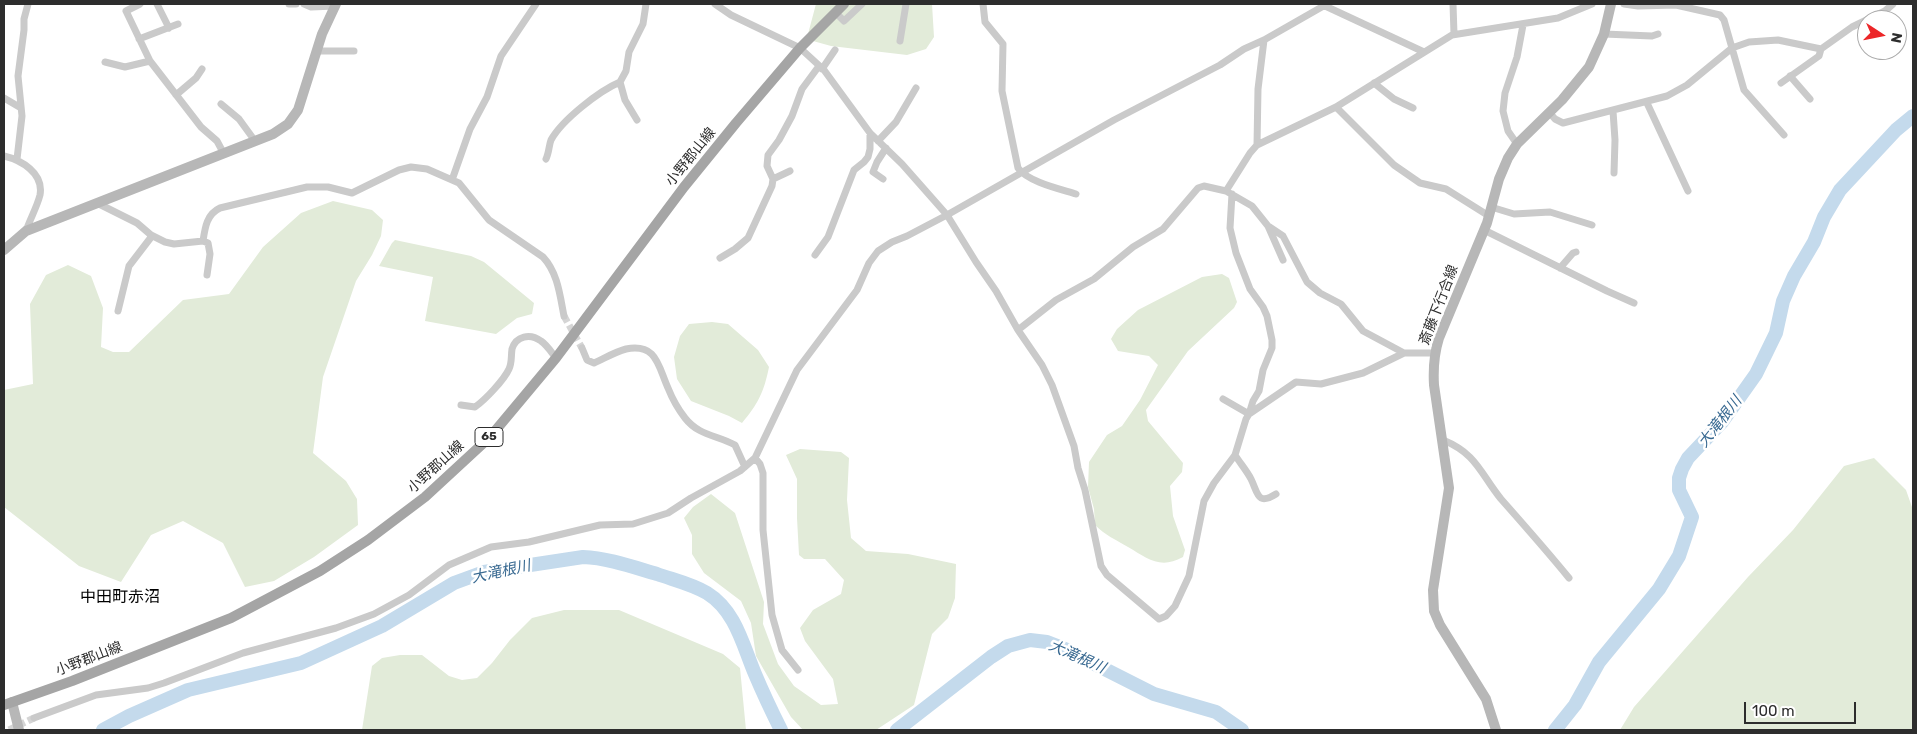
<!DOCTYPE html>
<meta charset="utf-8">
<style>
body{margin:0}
#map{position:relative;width:1917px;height:734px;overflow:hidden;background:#fff;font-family:Rubik,sans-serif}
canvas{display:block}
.frame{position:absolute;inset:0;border:5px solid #2d2d2d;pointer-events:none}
.north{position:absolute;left:1857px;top:10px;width:50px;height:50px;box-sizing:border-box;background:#fff;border:1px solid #ababab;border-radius:50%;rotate:101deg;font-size:14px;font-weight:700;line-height:20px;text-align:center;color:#2d2d2d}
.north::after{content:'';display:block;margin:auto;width:18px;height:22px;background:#ec2628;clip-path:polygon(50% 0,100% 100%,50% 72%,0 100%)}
.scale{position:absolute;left:1744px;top:702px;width:112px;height:22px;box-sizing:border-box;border:2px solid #2d2d2d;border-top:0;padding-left:6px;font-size:15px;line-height:18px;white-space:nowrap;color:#2d2d2d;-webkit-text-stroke:4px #fff;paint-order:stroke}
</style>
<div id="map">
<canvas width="1917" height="734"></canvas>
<div class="frame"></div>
<div class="north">N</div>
<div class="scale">100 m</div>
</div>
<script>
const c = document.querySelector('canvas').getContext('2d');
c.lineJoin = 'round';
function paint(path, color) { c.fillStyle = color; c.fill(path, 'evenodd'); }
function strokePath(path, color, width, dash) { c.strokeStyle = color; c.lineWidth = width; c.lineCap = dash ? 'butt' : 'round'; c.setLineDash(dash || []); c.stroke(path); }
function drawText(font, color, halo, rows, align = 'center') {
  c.font = font + ' Rubik,"Noto Sans JP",sans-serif'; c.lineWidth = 5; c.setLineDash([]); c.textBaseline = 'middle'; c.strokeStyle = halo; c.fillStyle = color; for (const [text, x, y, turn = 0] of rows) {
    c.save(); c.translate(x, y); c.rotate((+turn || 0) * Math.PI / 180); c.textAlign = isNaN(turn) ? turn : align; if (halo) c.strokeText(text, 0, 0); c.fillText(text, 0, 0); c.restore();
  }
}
const green = new Path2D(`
 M816 4H932L934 37 926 49 907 55 831 46 813 41 808 34Z
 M333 201 372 210 383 220 381 236 372 255 356 281 323 377 313 453 346 481 357 499 358 525 314 557 274 581 245 587 223 543 183 521 151 535 121 582 79 566 4 507V390L33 384 30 304 46 275 68 265 91 276 103 308 101 347 113 352H129L183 300 229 294 263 247 301 213Z
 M395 240 471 256 484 262 534 303 532 314 517 318 496 334 425 321 433 277 379 266 392 243Z
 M1222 274 1229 278 1237 302 1234 308 1188 351 1146 410 1148 421 1183 463 1182 472 1170 486 1173 516 1185 550 1183 557C1160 570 1147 558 1128 547 1116 540 1105 535 1095 525L1094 509 1088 487 1089 462 1107 435 1122 426 1140 400 1158 365 1149 356 1118 351 1111 339 1117 329 1138 310 1202 277Z
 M712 322 728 324 758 350 769 367C764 392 758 404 742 423L729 416 691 401 677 379 674 357 680 336 689 324Z
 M800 449 841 452 849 458 847 500 851 538 866 551 908 554 956 564 955 598 948 618 932 634 914 705 876 730H803L791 717 756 656 751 623 741 601 704 573 692 554V535L684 518 693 507 711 494 735 513 764 602 763 624 778 664 794 686 821 705 838 704 833 679 805 641 800 628 813 610 841 594 844 580 825 559H804L799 555 797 518V479L786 455Z
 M1874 458 1906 490 1913 510V730H1620L1634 707 1748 577 1793 530 1844 466Z
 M564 610H619L723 654 740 668 746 730H362L372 666 382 658 400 655H422L449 676 462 680 477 678 492 663 510 640 532 618Z`);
const river = new Path2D(`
 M103 730 129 716 188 690 301 663 382 626 454 583 484 572 583 557C608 558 633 567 657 574 674 580 692 584 707 593 736 611 743 646 755 674 763 693 772 712 781 730
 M897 730 991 657 1008 646 1030 640 1047 642 1065 649 1154 694 1216 712 1242 730
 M1555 730 1575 705 1599 662 1659 589 1679 556 1692 517 1679 490V478L1682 469 1688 458 1722 422 1756 374 1776 333 1783 301 1794 276 1814 242 1824 217 1840 190 1896 130 1913 116`);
const streetTunnel = new Path2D(`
 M564 316 582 348
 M9 730 34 718`);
const street = new Path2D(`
 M140 4 126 11 150 61 201 127 217 141 224 154
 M157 4 169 28
 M289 4H296
 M304 4 311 7 335 6
 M715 4 731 15 800 48 824 70 870 133 902 164 947 215 976 262 996 291 1018 330 1042 365 1052 385 1074 446 1078 468 1085 490 1101 566 1107 575 1159 619 1166 616 1175 606 1189 576 1204 501 1214 483 1235 455 1246 419 1249 414 1296 382 1321 384 1363 373 1404 353H1435
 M983 4 985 22 1003 44 1002 91 1018 168C1028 182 1060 189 1076 194
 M1453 4 1454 34
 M1624 4 1638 6 1676 5 1720 15 1724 20 1744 90 1784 135
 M1323 5 1424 52
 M835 12 844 21 862 4
 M1604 34 1652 36 1658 34
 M139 39 178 24
 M900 41 906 4
 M317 51H354
 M105 62 125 67 150 61
 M822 69 835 50
 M1790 76 1810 99
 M1374 83 1394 99 1413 108
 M1781 83 1819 56 1821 49
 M176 95 196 78 202 69
 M4 98 21 108
 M1647 103 1688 191
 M221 104 239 119 255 141
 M1336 107 1394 165 1420 183 1446 189 1489 216
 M1613 111 1615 140 1614 173
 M1549 112 1555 119 1563 123 1667 96 1687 85 1732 48 1749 42 1778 40 1821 49 1852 27 1885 11 1893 4
 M637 120 625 100 620 82 626 71 629 52 643 24 646 4
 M878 141 896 122 916 88
 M1517 144 1508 131 1503 111 1505 93 1517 57 1523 25
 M1257 145 1258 89 1264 40
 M4 156C21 160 44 173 40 195 37 207 30 219 26 231
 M17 159 22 116 18 76 24 30V19L28 4
 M546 159C549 153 549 145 551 140 562 120 599 91 620 82
 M773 179 790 171
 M883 179 873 172 877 162 886 148
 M452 180 470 129 487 97 501 56 536 4
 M1226 191 1250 153 1257 145 1336 107 1452 35 1558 18 1592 4
 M97 203 137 223 151 235 165 242 174 244 203 241C205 227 207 214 220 208L307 187H328L352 193 399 170 411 167 427 169 459 183 489 220 543 257C558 273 560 296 564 316
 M1491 207 1514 214 1550 212 1592 225
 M1268 226 1283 260
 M1484 230 1607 291 1634 303
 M203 241 208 243 210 254 207 275
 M815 255 828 237 854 170 864 162 868 157 870 149V133
 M720 258 735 249 748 238 772 186 773 179 767 166 768 155 779 140 792 116 802 89 819 66
 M1560 268 1573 253 1576 252
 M118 311 129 266 152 236
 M1018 330 1056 300 1094 279 1133 247 1163 229 1198 188 1204 186 1226 191 1252 206 1268 226 1283 236 1307 282 1320 293 1341 304 1363 331 1404 353
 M582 348 587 360 594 363C605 358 615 352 626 349 657 343 658 366 668 388 672 398 678 409 685 418 699 436 717 435 735 445L745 467
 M1223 399 1249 414 1253 401 1259 391 1263 370 1272 348V340L1267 316 1263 307 1250 289 1236 253 1230 228 1232 194
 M461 405 475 407C485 400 504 380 509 369 512 363 511 356 512 349 516 336 530 333 541 341 547 345 552 353 556 358
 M1443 440C1477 454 1480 473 1501 499 1524 525 1547 551 1569 578
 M1235 455C1240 463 1247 471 1251 479 1258 493 1257 506 1276 494
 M755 458 760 464 763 473V530L772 615 782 650 798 670
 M34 718 96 695 148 688 164 683 243 653 336 628 374 614 409 595 449 565 491 547 529 542 600 525 633 524 668 513 691 498 740 471 755 458 797 370 857 290 869 263 878 251 892 242 907 236 947 215 1114 120 1220 65 1244 49 1264 40 1327 4`);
const secondary = new Path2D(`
 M4 250 26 231 273 134 288 124 298 110 322 34 336 4
 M12 702 19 730
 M1496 730 1486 699 1440 625 1434 611 1433 590 1449 488 1434 385C1433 368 1434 354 1439 338L1487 223 1499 179 1508 158 1517 144 1562 100 1589 67 1604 34 1611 4`);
const primary = new Path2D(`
 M4 705 72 681 231 618 320 571 368 540 425 497 490 437 556 358 684 187 736 123 800 48 844 4`);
const shields = [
 [489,437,28]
];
const shieldNames = [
 ["65",489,437]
];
const streetNames = [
 ["小野郡山線",691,157,-51],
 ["斎藤下行合線",1439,305,-69],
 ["小野郡山線",436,467,-42],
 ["小野郡山線",89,659,-21]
];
const waterNames = [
 ["大滝根川",1720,422,-52],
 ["大滝根川",501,572,-12],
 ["大滝根川",1077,657,24]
];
const quarterNames = [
 ["中田町赤沼",120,597]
];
paint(green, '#e2ebd9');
strokePath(river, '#c4daec', 14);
strokePath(streetTunnel, '#d5d5d5', 7, [7, 3.5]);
strokePath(street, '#cacaca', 7);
strokePath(secondary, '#b7b7b7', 10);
strokePath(primary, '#a5a5a5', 10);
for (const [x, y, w] of shields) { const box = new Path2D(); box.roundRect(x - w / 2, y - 9.5, w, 19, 4); c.fillStyle = '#fff'; c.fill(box); strokePath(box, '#2d2d2d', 1); }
drawText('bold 12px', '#2d2d2d', null, shieldNames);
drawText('14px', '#2d2d2d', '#fff', streetNames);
drawText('italic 15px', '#386991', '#fff', waterNames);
drawText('16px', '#000', '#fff', quarterNames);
</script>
